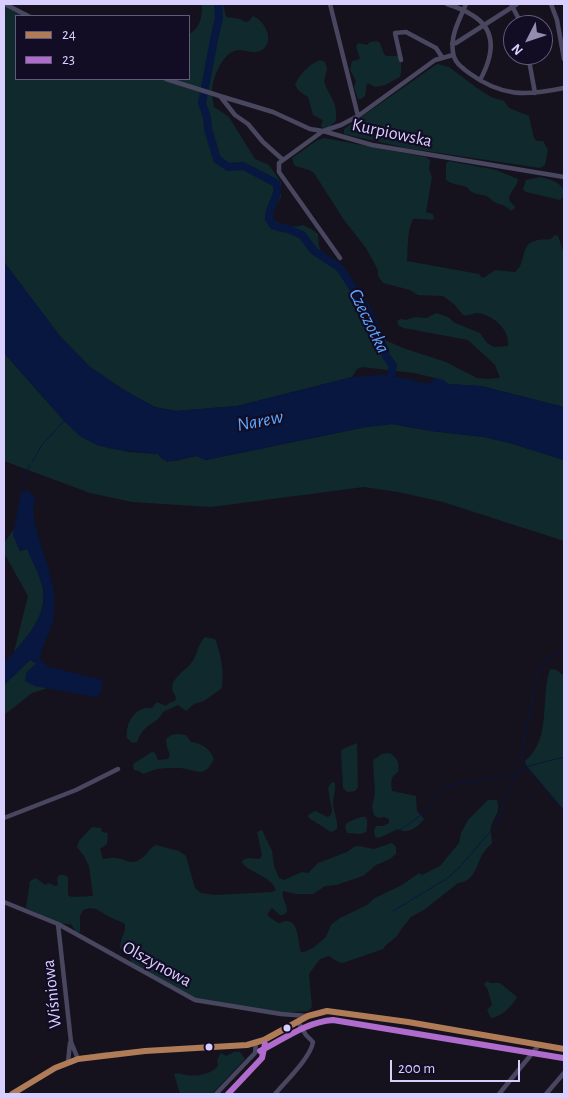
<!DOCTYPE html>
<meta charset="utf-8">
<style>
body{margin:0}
#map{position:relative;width:568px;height:1098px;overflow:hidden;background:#15121e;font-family:"Alegreya Sans",sans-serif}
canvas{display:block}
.frame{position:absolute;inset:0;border:5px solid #d8cfff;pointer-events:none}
.legend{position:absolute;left:15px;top:15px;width:175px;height:65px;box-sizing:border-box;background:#120c24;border:1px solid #615a7c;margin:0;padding:6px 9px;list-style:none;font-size:15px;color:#d8cfff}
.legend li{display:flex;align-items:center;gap:10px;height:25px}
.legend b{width:25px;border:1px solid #615a7c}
.north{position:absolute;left:503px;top:15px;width:50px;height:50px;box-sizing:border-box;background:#120c24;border:1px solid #615a7c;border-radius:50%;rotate:229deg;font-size:14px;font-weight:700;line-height:20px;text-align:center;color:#d8cfff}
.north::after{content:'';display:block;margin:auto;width:18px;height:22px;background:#948db0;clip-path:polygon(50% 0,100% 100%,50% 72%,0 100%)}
.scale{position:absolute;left:390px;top:1060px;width:130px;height:22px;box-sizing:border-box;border:2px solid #d8cfff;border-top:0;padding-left:6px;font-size:15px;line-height:18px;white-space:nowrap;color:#d8cfff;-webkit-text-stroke:4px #120c24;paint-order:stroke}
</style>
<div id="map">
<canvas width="568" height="1098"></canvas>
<div class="frame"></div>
<ul class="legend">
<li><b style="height:6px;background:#b07c57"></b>24</li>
<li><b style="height:6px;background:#b06ccc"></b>23</li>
</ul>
<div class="north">N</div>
<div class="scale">200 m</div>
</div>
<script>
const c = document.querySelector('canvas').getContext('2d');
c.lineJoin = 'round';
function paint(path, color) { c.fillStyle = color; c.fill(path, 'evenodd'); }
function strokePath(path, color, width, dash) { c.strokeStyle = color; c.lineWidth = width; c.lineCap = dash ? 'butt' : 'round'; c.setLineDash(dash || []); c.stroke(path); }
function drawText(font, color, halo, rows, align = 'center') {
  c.font = font + ' "Alegreya Sans",sans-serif'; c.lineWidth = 4.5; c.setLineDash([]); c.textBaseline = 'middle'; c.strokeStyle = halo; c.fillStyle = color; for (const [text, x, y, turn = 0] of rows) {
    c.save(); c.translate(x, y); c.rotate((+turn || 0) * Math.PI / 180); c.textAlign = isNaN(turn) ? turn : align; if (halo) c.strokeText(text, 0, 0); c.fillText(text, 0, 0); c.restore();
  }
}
const green = new Path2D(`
 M4 4 36 16H16V79H189V34C201 28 202 16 202 4H223L226 17 240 19 245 22 249 21 253 16C264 20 276 41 262 50 256 54 247 51 240 50 224 49 212 78 212 91 212 96 213 102 214 107L229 117 255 159 269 165 281 182V197L274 209 273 219C280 225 295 229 303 225L311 229 318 234 319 246 322 254 344 268 363 301 369 307 380 332 385 340 403 348 446 362 477 378 487 379 500 378 495 365 468 340 404 328 399 326 397 321 400 319 406 320 415 317 426 318 436 313 448 317 455 323 480 333 487 343 494 347 508 346C511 330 491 313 476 313 471 314 468 316 463 315L454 304 443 296 418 295 410 290 383 283 378 276V270L366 248 344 220 314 173C308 168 301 169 294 165L292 158 316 141 324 138 426 157 430 160 429 169 432 177 426 212 433 214 434 219C431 221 420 218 413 219 407 232 408 247 407 261L479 274 482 278 485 277 495 270 515 272C528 262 518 244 538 240 543 239 547 240 551 239L555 235 558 236 564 254V407L481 386 448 384 443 380 414 373 362 367 357 369 352 377 237 406 176 411 154 407 124 390 90 367 59 335 4 262Z
 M377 41 380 43 384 54 386 56H398C402 60 402 72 400 77L385 85 376 87 367 83 365 96 361 99H358L354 87 356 81 350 70 352 61 358 60 360 58 356 47 358 43 367 45 370 42Z
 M320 60 325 62 327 69 324 81C329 98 338 100 336 121L329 127 323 128 321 126 323 120 313 115 308 97 299 91 295 85C299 74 310 64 320 60Z
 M437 64 449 67 477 88 491 97 504 101 509 108 529 116 534 138 537 141H543L548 150 545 165 540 168 406 148 344 134V129Z
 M449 161 496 170 518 179C517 188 509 191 509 200L515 207V208L511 211C503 203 502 206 494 202 492 201 491 198 488 197 481 193 472 196 467 187L451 183 446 180V163Z
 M540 177C552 180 564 182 564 196L560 200 526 192 523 189 526 180Z
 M4 353 66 423 97 445 129 452 158 454 162 459 176 461 196 456 206 460 366 427 392 424 431 431 484 437 510 443 564 460V541L443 502 398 492 364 487 211 507 132 502 90 493 4 461Z
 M15 528 14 535 20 551 27 549C32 560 41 577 43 589 47 614 29 635 14 652L28 596 4 553V543Z
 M205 637 215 639C221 654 224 671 222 688L204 701 194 704 186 711 178 705 163 712C156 726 144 722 137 742L132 743 127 738C125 724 135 705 152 708L157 702 166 706 169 703 175 701 176 697C164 681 184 673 192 662 198 653 197 646 205 637Z
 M30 660 36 663 35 686 48 688 32 693 4 715V685Z
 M550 669 557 670 564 676V810L526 765 525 761C552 739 540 699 550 669Z
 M178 734 186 735 191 742C202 743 210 749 214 759 203 781 195 768 178 768 171 768 160 768 154 770 150 771 147 773 143 774L139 771 134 770 133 764 152 752 155 753 158 760 168 759 170 755 167 747 166 739 171 735Z
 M357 743 358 787 355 791 347 792 343 788 341 751 343 749Z
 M389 753C397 757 400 763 398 772 390 777 391 782 392 791L416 796 417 811 424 819C418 827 408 835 398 829L379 838 375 837 374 830 376 826H383L389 823V819L384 817 378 818 374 815 372 807 375 793 373 760 382 754Z
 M332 782 335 783C336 790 333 797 333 804 334 813 338 820 337 829L331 832 309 818 308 815 315 811 328 817 331 815 332 811 328 788Z
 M488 800H497C501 814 494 815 491 827 490 831 492 838 492 843 489 846 486 849 483 853 476 865 476 881 458 883L424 910 411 917 402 928 397 936 385 946 383 949 343 963 338 962 329 956 320 959 309 974 312 1007 308 1011 280 1013 200 1000 193 998 132 964 129 955 120 948C120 938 126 934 125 924 120 921 115 920 110 917 99 912 96 905 83 910L80 916V932H76L71 924C60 926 37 913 26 908L30 881 36 878 45 885 48 883 55 886 58 885 57 879 59 875H64L68 877V895L72 897 93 896 89 866 84 856 77 847 79 841 92 827 101 828 102 832 108 833 107 844 100 849 103 859C107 859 111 857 115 858 126 858 129 867 142 858 148 854 149 848 156 845L179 851 186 856 195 888 201 893 215 895 272 892 276 890C271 876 252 874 242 863L243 860 248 858 260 859 262 855 257 832 262 830 272 851 274 866 279 878 284 880 302 872 308 873 318 863 347 852 354 847 359 846 374 849 392 843 396 847V854L390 859 376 865 363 876 336 885 325 886 313 894H296L283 891C281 899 288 904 287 912L283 915H280L272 908 268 913V916L278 923C281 923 284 921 287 921 299 921 298 944 301 952H304L313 948 326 937 331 925 340 918 367 905 375 898 402 885 419 873 422 875 440 866 459 843 461 833 468 820Z
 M361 817H365L367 819V828L366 832 361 834 347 833 345 826 348 822Z
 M487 981 490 983H500L517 997C512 1006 502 1017 491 1018L487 1010 492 1005 488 990 484 984Z
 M234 1052H240L245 1059 212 1094H180L174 1074C179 1072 181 1074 186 1075 196 1077 212 1074 218 1066L217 1060 221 1053 226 1056Z`);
const water = new Path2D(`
 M4 262 60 336 90 367 124 390 155 407 176 411 237 406 352 377 382 375 404 378 423 383H430L435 378 443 380 448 384 481 386 564 407V460L510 443 484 437 431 431 392 424 366 427 206 460 196 456 167 462 158 454 113 449 97 445 81 437 66 423 4 353Z
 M29 491 35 498C27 525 53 567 54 596 54 603 54 613 53 620 50 634 41 645 40 660L49 667 103 680 100 694 95 697 35 686 25 681 26 673 36 663 30 660 4 685V663C22 643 48 619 43 589 41 577 32 561 27 549L20 551 13 535 21 492Z`);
const stream = new Path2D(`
 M32 462 42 445 65 420
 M21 492V485L30 465
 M564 652 548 658 538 672 522 752 523 756 521 758V761L564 811
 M399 831 426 811 445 787 450 785 513 775 529 766 564 757
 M393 911 446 879 458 869 496 825 515 774`);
const river = new Path2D(`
 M218 4 219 18 215 35 202 103 207 117 208 129 217 159 228 167 243 166 247 168 276 183C281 196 268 206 269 219L273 225 278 227 288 229 302 235 314 251 340 268 368 311 385 351 386 356 393 366 389 384`);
const minor = new Path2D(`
 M5 4 28 16
 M330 4 358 116
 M447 4C456 7 465 10 472 15 499 31 492 58 480 80
 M466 4C460 19 450 35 453 52 454 62 461 67 469 73 502 97 525 96 564 88
 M511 4 522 25
 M551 4 557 20 564 59
 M452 44 456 43 517 4
 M528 55 535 93
 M401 60 395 33 406 32 436 48 442 57
 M166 79 220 96 235 115 248 124 263 142 282 159
 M220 96 273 112 310 129 323 131 372 145 564 177
 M340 258 279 172V163L323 131 341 125 358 116 435 60 453 55
 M4 818 76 790 118 769
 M4 902 58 924 195 1000 281 1014 307 1016
 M58 924 71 1042 78 1059
 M68 1062 70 1043
 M12 1094 55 1068 78 1059 102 1055 145 1051 247 1045 264 1040 308 1016 327 1011 408 1022 564 1049
 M216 1094 255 1053 256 1043
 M275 1094C285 1082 311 1057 313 1042L306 1035 298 1022
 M499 1094 539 1045
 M546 1094 564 1073`);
const bus1 = new Path2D(`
 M12 1094 55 1068 78 1059 145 1051 247 1045 264 1040 308 1016 327 1011 408 1022 564 1049`);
const bus2 = new Path2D(`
 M260 1051C284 1039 306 1022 333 1020L563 1058
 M228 1094 262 1058 265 1044`);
const markers = [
 [287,1028,4.5,"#d8cfff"],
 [209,1047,4.5,"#d8cfff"]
];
const streetNames = [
 ["Kurpiowska",392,133,12],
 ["Olszynowa",157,964,29],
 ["Wiśniowa",52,994,-96]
];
const waterNames = [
 ["Czeczotka",369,321,64],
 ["Narew",260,421,-11]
];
paint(green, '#10292c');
paint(water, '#071740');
strokePath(stream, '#071740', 1);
strokePath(river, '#071740', 8);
strokePath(minor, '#49465f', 4.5);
strokePath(bus1, '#b07c57', 6);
strokePath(bus2, '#b06ccc', 6);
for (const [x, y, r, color] of markers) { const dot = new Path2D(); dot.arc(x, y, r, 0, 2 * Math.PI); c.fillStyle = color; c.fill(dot); strokePath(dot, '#120c24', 2); }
drawText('18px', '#d8cfff', '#120c24', streetNames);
drawText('italic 19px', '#5da8ff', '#120c24', waterNames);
</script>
